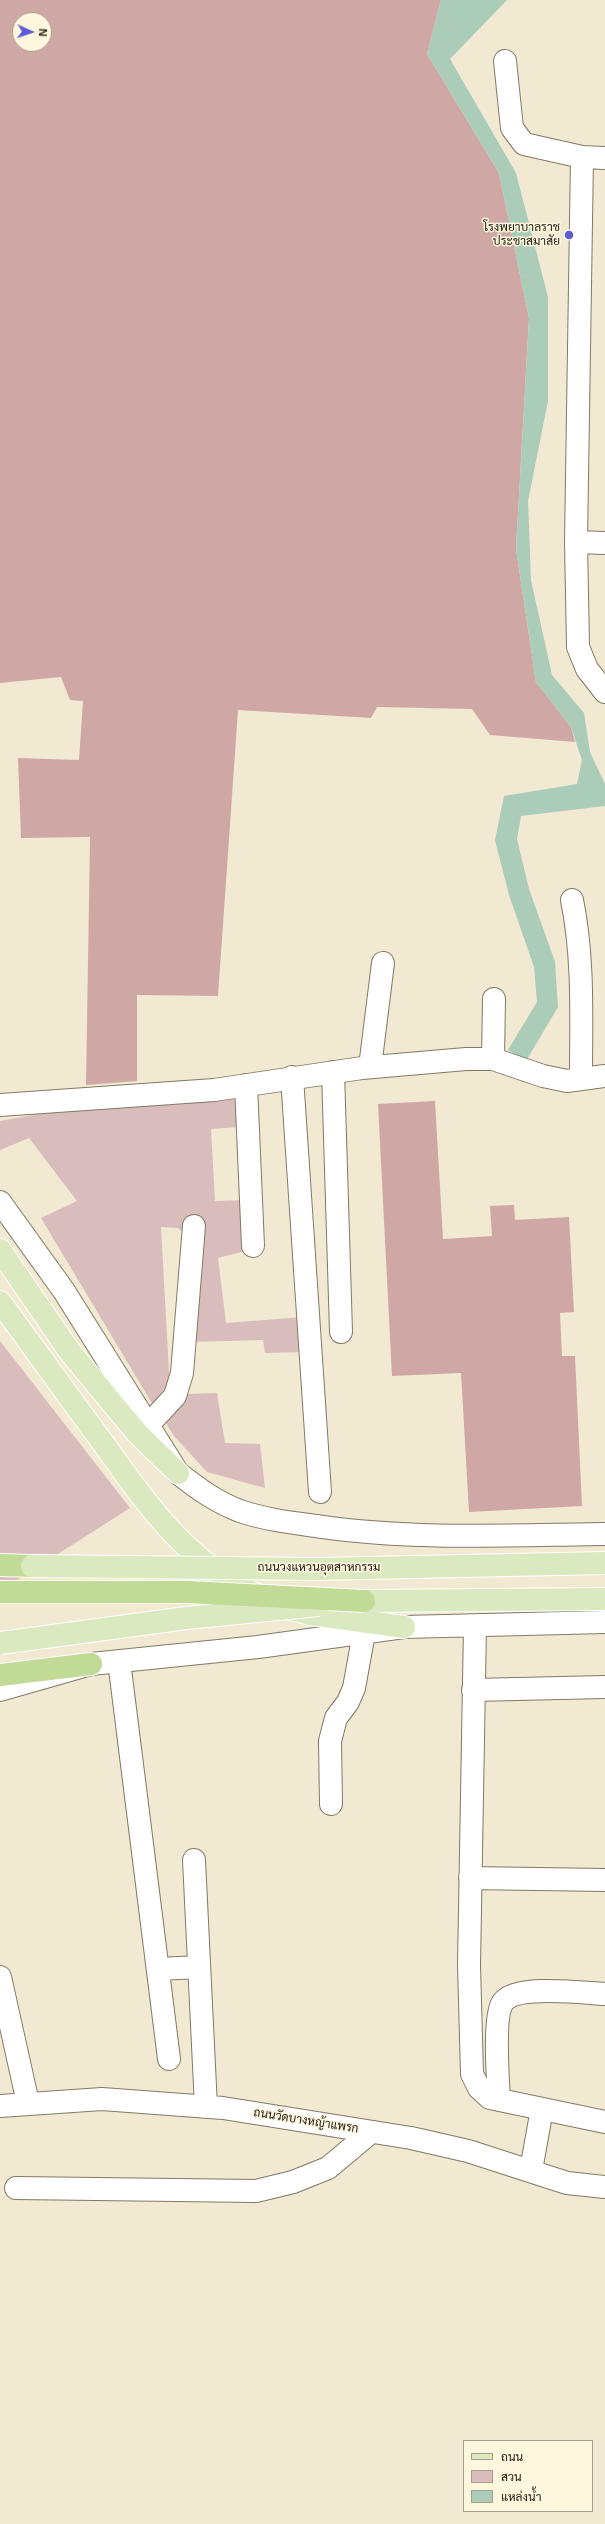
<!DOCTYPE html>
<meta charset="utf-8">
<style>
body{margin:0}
#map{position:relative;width:605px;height:2524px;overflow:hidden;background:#f1e9d1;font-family:Arial,Sarabun,sans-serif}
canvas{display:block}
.legend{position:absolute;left:463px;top:2440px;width:130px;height:72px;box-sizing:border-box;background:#fff6de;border:1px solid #a69f8d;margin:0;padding:5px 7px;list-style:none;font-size:12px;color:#201d14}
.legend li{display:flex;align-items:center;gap:8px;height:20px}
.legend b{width:20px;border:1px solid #a69f8d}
.north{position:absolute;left:12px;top:12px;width:40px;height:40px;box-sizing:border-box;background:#fff6de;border:1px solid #a69f8d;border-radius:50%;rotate:93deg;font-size:11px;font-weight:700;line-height:16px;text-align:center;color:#201d14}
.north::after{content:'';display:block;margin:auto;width:14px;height:18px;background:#5c5cd4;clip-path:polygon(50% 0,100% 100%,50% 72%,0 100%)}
</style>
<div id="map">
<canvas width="605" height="2524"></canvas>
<ul class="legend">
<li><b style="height:5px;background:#dae9bf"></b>ถนน</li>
<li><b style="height:11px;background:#d9bdbc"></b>สวน</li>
<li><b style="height:11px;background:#aaccb8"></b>แหล่งน้ำ</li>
</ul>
<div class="north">N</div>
</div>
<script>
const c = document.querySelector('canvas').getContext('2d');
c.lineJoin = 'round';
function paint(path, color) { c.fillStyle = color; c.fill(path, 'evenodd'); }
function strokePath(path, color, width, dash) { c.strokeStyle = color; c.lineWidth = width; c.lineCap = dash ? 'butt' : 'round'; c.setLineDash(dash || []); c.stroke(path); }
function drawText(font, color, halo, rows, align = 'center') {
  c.font = font + ' Arial,Sarabun,sans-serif'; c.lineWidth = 3; c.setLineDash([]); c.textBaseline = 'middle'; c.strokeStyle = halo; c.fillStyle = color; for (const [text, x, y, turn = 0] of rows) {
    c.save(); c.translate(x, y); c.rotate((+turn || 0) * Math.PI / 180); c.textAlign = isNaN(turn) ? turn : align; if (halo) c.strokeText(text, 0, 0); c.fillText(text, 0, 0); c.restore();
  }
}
const green = new Path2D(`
 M235 1098 238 1127 211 1129 215 1201 246 1200 249 1250 218 1258 226 1323 303 1317 305 1352 265 1353 263 1340 191 1342 196 1243 178 1228 161 1227 170 1390 153 1405 41 1218 77 1201 29 1138 0 1150V1121L38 1114Z
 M0 1341 130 1508 0 1591Z
 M217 1393 225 1443 260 1444 265 1488 207 1472 174 1436 164 1420 187 1394Z`);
const forest = new Path2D(`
 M0 0H441L427 54 499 173 529 318 516 549 536 682 571 727 575 742 490 735 472 709 377 707 371 718 238 710 218 996 137 995V1081L86 1085 90 837 21 838 18 758 79 760 83 701 70 700 61 677 0 683ZM20 20H44V44H20Z
 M435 1101 443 1239 492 1236 490 1206 514 1205 515 1220 569 1217 574 1312 560 1313 562 1356H575L582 1506 469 1512 461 1373 392 1376 378 1104Z`);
const water = new Path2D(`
 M441 0H507L450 59 516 173 548 297V401L528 501 531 580 552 675 584 713 590 752 605 784V806L521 816 517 839 529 889 555 962 558 1007 526 1061 508 1050 537 1002 534 967 509 895 495 840 504 796 577 784 582 760 571 727 536 682 516 549 529 318 499 173 427 54Z`);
const minor = new Path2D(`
 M505 61 512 128 524 144 582 157
 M605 158 582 157 576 542 578 647 587 669 605 692
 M576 542 605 543
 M572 900C584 959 581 1019 581 1079
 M493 1059 494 999
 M370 1067 383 963
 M333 1072 341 1332
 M292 1077 320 1492
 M246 1085 253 1246
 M0 1105 214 1090 362 1068 466 1059H493L543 1076 567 1081 605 1076
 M0 1202 64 1291 178 1473C197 1488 216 1502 240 1511 266 1520 295 1523 323 1527 416 1540 511 1535 605 1534
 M148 1425 175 1396 182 1373 194 1226
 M475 1626 469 1965 472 2074 479 2088 490 2098 605 2122
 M119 1661 169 2059
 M0 1690 91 1664 258 1647 404 1627 605 1622
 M473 1690 605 1687
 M331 1804 330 1741 336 1718 348 1702 354 1688 364 1633
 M194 1860 206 2107
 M470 1878 605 1880
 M158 1969 199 1967
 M0 1977 28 2103
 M499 2100C498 2080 493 2016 503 2002 517 1984 583 1993 605 1994
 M0 2106 102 2099 223 2108 411 2138 468 2151 567 2183 605 2187
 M531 2170 542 2109
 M16 2188 256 2191 293 2182 328 2168 371 2132`);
const major = new Path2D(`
 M0 1250 70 1352 137 1433 178 1473
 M0 1302C32 1345 63 1389 95 1432 144 1499 182 1561 261 1597
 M364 1601 605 1599
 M291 1609 311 1614 404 1627`);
const highway = new Path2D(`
 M0 1565 32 1566
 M0 1675 91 1664`);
const majorBridge = new Path2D(`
 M32 1566 318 1569 605 1563
 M0 1643 186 1618 319 1605`);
const highwayBridge = new Path2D(`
 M0 1592H187L364 1601`);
const markers = [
 [569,235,5,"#5c5cd4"]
];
const poiNames = [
 ["โรงพยาบาลราช",560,228],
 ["ประชาสมาสัย",560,242]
];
const streetNames = [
 ["ถนนวงแหวนอุตสาหกรรม",319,1568],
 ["ถนนวัดบางหญ้าแพรก",306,2121,9]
];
paint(green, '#d9bdbc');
paint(forest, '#cfa8a6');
paint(water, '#aaccb8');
strokePath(minor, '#817964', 24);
strokePath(major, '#fff', 24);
strokePath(highway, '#fff', 24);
strokePath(minor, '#fff', 22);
strokePath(major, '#dae9bf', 22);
strokePath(highway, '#c1da95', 22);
strokePath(majorBridge, '#fff', 24, []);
strokePath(highwayBridge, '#fff', 24, []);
strokePath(majorBridge, '#dae9bf', 22);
strokePath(highwayBridge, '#c1da95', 22);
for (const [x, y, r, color] of markers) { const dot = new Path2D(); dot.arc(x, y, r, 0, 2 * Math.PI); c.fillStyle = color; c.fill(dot); strokePath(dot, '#fff6de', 1.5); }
drawText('12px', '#201d14', '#fff6de', poiNames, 'right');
drawText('12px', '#201d14', '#fff6de', streetNames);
</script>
